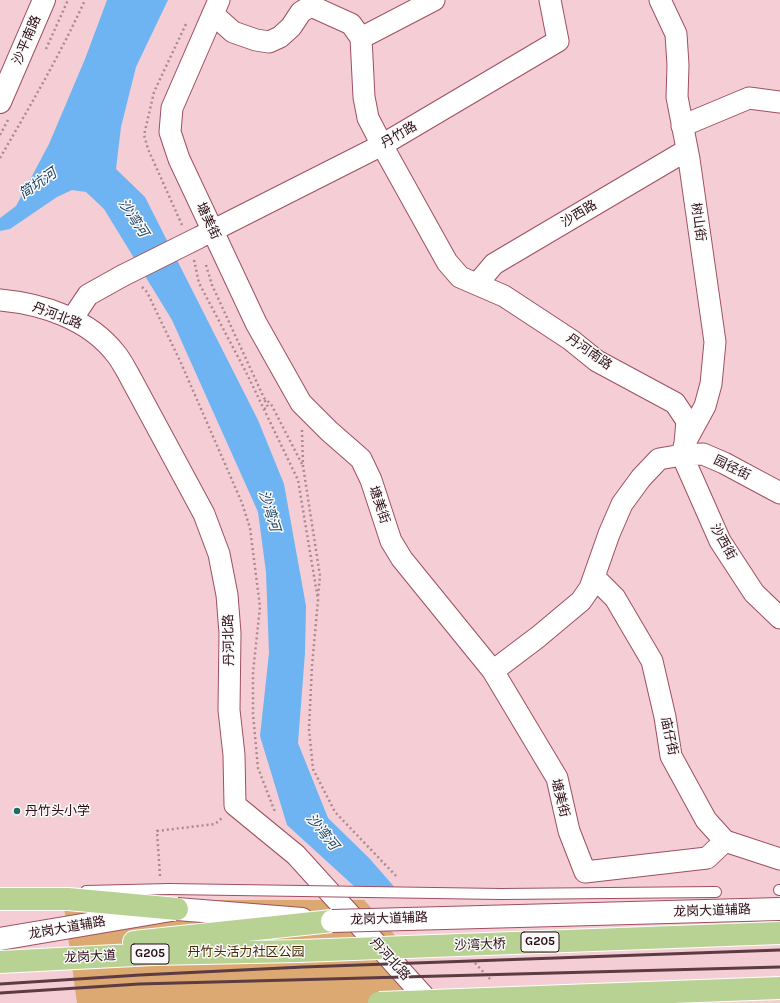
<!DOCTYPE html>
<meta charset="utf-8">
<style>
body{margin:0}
canvas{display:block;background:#f4ced4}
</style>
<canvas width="780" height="1003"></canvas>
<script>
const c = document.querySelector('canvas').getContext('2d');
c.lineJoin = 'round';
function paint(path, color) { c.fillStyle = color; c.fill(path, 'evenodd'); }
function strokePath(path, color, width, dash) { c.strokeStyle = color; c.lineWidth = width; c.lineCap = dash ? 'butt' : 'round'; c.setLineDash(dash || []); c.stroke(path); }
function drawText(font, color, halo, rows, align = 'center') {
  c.font = font + ' Karla,"Noto Sans SC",sans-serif'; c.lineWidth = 3; c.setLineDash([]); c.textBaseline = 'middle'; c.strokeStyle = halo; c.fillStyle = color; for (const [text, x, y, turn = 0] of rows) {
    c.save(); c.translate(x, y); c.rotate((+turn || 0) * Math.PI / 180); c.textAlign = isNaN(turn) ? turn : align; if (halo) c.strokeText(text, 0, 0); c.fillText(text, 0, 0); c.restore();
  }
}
const green = new Path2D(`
 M63 900H382L410 975 429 1003H77Z`);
const water = new Path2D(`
 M107 0H168L136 67 121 127 116 169 145 197 258 420 284 484 306 606 305 653 298 743 328 818 369 858 496 1003 355 887 287 825 260 736 269 653 266 572 258 512 172 320 104 209 86 192 72 190 57 197 10 229 0 231V218L16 206 49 144 85 59Z`);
const pier = new Path2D(`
 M352 886 399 888 498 1002 454 1003Z`);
const path = new Path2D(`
 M46 49 68 0
 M0 135 8 120
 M0 158C30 106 60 55 85 0
 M182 225 148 149 144 135 154 92 186 24
 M194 260 199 283 246 372 298 480 318 600 312 666 309 729 313 769 335 812 398 878
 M206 265 212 285 264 398 271 404 303 466
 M142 287 147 292 181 363 242 503 250 528 260 607 253 672V714L258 768 275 812
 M264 409 268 407 264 399
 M302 430 303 466 320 576 318 596
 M160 876 157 831 215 824 222 818
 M475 963 490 979`);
const service = new Path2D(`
 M779 890H780
 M86 891 169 889
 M501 894 716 892`);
const minor = new Path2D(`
 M219 0 172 108 170 132 179 159 256 323 301 403 329 431 361 459 371 480 391 541 402 559 493 671 557 778 569 831 585 872 707 858 725 841
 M660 0 676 34 678 65 677 97 689 159 715 342 711 384 705 406 687 439
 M213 14 233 32 256 40 269 42 280 37 291 27 301 12 311 6 351 24 361 38 364 97 368 118 382 145 447 262 460 277 504 296 571 340 597 361 675 403 687 421 685 443 682 455
 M361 38 434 0
 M682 126 749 98 780 102
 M200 237 382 145 558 41 550 0
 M477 284 494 264 687 150
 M0 300C43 304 89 319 116 354 121 360 125 368 129 375L204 514 219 554 227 595 230 633 229 710 234 755 235 805 296 855 430 1003
 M72 319 88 295 122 276
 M682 455 720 541 754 593 780 618
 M594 577 615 598 652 661 665 717 671 756 706 820 725 841 780 859
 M493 671 538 637 581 601 590 588 609 534 622 504 641 478 659 459 682 455 703 454 724 463 780 493`);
const tertiary = new Path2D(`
 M0 102 44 0`);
const secondary = new Path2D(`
 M0 939 177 909 302 919`);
const trunk = new Path2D(`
 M134 942 332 921
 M0 962 153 954 300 951`);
const rail = new Path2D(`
 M0 984 140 975 303 967 780 950
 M0 993 139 984 780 967`);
const serviceBridge = new Path2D(`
 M169 889 501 894`);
const minorBridge = new Path2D(`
 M122 276 198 238`);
const secondaryBridge = new Path2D(`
 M332 921 780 909`);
const trunkBridge = new Path2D(`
 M0 899H68L177 909
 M300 951 780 933
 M379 1003 780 988`);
const markers = [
 [17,811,4,"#206a64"]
];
const shields = [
 [540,942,38],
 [150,954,38]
];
const shieldNames = [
 ["G205",540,942],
 ["G205",150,954]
];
const streetNames = [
 ["沙平南路",27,40,-67],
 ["丹竹路",399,135,-30],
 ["沙西路",579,214,-31],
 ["塘美街",208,221,65],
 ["树山街",698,222,82],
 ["丹河北路",57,316,21],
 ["丹河南路",589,352,35],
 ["园径街",732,468,26],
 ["塘美街",379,505,71],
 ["沙西街",723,542,61],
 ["丹河北路",229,640,-91],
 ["庙仔街",669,736,78],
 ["塘美街",560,798,76],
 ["龙岗大道辅路",712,911,-2],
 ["龙岗大道辅路",389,919,-2],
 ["龙岗大道辅路",67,928,-10],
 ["沙湾大桥",480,945,-2],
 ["龙岗大道",90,957,-3],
 ["丹河北路",390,959,48]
];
const poiNames = [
 ["丹竹头小学",25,811]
];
const parkNames = [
 ["丹竹头活力社区公园",246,952]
];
const waterNames = [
 ["简坑河",38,184,-35],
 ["沙湾河",133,218,57],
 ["沙湾河",269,511,73],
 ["沙湾河",322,832,51]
];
paint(green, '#dca973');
paint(water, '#6eb4f3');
paint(pier, '#f4ced4');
strokePath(service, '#9f4f61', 12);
strokePath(minor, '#9f4f61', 23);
strokePath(tertiary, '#9f4f61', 24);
strokePath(secondary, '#9f4f61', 24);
strokePath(trunk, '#fff', 24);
strokePath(path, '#ac888f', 2.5, [2, 3]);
strokePath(service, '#fff', 10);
strokePath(minor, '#fff', 21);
strokePath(tertiary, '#fff', 22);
strokePath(secondary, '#fff', 22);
strokePath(trunk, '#b8d294', 22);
strokePath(rail, '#5c3b42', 3);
strokePath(serviceBridge, '#9f4f61', 12, []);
strokePath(minorBridge, '#9f4f61', 23, []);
strokePath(secondaryBridge, '#9f4f61', 24, []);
strokePath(trunkBridge, '#fff', 24, []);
strokePath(serviceBridge, '#fff', 10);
strokePath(minorBridge, '#fff', 21);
strokePath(secondaryBridge, '#fff', 22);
strokePath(trunkBridge, '#b8d294', 22);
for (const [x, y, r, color] of markers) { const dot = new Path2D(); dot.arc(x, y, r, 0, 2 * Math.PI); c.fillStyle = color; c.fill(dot); strokePath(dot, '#fafafa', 1.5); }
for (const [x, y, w] of shields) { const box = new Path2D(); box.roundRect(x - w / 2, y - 10, w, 20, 3); c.fillStyle = '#fafafa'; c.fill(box); strokePath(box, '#2c0c14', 1); }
drawText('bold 12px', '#2c0c14', null, shieldNames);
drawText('13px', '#2c0c14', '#fafafa', streetNames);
drawText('13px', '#2c0c14', '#fafafa', poiNames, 'left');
drawText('13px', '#492a00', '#fafafa', parkNames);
drawText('italic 14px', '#1c4161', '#fafafa', waterNames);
</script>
